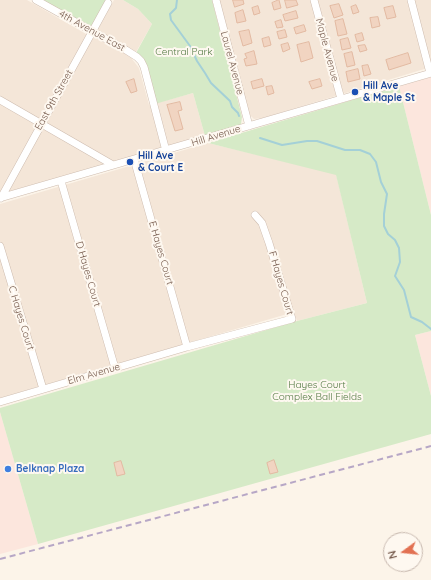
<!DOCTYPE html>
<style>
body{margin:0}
#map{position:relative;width:431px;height:580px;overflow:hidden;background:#fcf4e9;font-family:Quicksand,sans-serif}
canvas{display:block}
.north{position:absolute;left:383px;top:532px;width:40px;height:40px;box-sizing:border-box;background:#fef8f0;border:1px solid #c8b9af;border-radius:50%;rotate:255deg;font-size:11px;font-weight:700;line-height:16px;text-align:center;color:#765b4d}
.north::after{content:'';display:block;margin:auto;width:14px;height:18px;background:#e27152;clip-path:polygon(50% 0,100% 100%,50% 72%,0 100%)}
</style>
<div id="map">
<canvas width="431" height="580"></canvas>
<div class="north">N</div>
</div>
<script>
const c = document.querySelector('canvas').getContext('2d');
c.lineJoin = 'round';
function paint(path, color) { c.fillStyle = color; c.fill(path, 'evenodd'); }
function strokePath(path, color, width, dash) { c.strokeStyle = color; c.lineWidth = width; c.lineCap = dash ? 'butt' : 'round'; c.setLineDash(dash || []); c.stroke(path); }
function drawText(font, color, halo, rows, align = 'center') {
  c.font = font + ' Quicksand,sans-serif'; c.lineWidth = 4; c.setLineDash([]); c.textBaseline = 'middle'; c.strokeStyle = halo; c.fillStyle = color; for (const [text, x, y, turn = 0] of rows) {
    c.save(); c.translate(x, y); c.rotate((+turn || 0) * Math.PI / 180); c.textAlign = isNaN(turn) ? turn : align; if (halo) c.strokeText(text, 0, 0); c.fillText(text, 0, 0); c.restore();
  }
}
const residential = new Path2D(`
 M0 0H27L93 38 114 0H123L138 9 152 24 132 59 139 68 149 105 193 93 205 136 0 194Z
 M219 0H431V67L263 118 254 119 249 114Z
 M208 143 336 174 367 303 297 321 294 312 0 398V204Z`);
const commercial = new Path2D(`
 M431 77V215L399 86Z
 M431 331V396L415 335Z
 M0 412 38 544 0 554Z`);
const green = new Path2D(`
 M42 0H106L94 22 90 27Z
 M123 0H212L242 117 241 124 205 136 193 93 155 104 136 53 152 24 138 9Z
 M399 86 431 215V331L415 335 431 396V434L38 544 0 412V408L297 321 367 303 336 175 208 143Z`);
const stream = new Path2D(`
 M177 0 176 8 170 14 171 20 190 46 197 61 205 73 211 83 230 101 232 107 238 113 239 116
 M260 138 282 145 307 141H317L345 150H360L370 154 376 162 381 182 387 194 384 214V226L388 234 395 240 399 248 400 262 395 276 404 290 411 317 422 322 431 329`);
const building = new Path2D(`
 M233 0H243L244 4 235 7Z
 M279 0 281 8 274 10 272 3Z
 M285 0H296L298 5 287 8Z
 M339 4 343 15 334 18 330 6Z
 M356 5 359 12 353 14 351 7Z
 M258 6 260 13 254 15 252 8Z
 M393 6 396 17 387 19 384 8Z
 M243 10 246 21 237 23 235 13Z
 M296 11 298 18 285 21 283 15Z
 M378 17 380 26 372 28 370 18Z
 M343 19 347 34 338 36 335 21Z
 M281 20 283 27 277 28 275 22Z
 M304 25 306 31 296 34 294 28Z
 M249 30 252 43 243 46 239 32Z
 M285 30 287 37 279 39 277 32Z
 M362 33 364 40 357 42 355 35Z
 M269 37 271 45 264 47 262 39Z
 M348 38 351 48 342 50 340 40Z
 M309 42 313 58 301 62 297 45Z
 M288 43 290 49 283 52 281 45Z
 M365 45 367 50 360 52 358 46Z
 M254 51 257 64 246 66 244 59 247 58 245 54Z
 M352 52 355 65 347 67 344 54Z
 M408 53 411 63 389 70 386 60Z
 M368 65 371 74 364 76 362 66Z
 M358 69 360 79 348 82 346 72Z
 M134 79 137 91 131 93 126 82Z
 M262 79 264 86 253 89 251 82Z
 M320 79 322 86 312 89 309 82Z
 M272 86 274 93 268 95 266 87Z
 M180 102 182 110 178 111 183 129 175 131 167 105Z
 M274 460 278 472 270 474 267 463Z
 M121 461 125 474 117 476 114 463Z`);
const minor = new Path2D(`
 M36 0 126 50 137 57 141 61 144 67 166 151
 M216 0 249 126
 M314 0 341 99
 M411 0 430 73
 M0 100 113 165
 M134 159 187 347
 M61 181 115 368
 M0 198 431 73
 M1 198 108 3
 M0 246 43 389
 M0 402 187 347 292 319 269 243 262 223 255 215`);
const rail = new Path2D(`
 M0 559 431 446`);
const markers = [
 [355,92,4,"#1a4fb4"],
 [130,162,4,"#1a4fb4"],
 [8,469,4,"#3f7fe0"]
];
const streetNames = [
 ["4th Avenue East",92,31,29],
 ["Maple Avenue",327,50,75],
 ["Laurel Avenue",232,63,75],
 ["East 9th Street",54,100,-61],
 ["Hill Avenue",216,136,-17],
 ["E Hayes Court",161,253,74],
 ["D Hayes Court",88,274,74],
 ["F Hayes Court",281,283,74],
 ["C Hayes Court",21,318,73],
 ["Elm Avenue",94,374,-16]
];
const parkNames = [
 ["Central Park",184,52],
 ["Hayes Court",317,385],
 ["Complex Ball Fields",317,397]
];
const transitNames = [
 ["Hill Ave",363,86],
 ["& Maple St",363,98],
 ["Hill Ave",138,156],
 ["& Court E",138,168]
];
const shopNames = [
 ["Belknap Plaza",16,469]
];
paint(residential, '#f4e6d8');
paint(commercial, '#fce6dd');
paint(green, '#d6eac7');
strokePath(stream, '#a4d0d7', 2);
paint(building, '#f1d4c1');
strokePath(building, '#e3baa2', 1);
strokePath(minor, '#cebcaf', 8);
strokePath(minor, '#fff', 7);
strokePath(rail, '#b7a7c6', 2, [6, 4]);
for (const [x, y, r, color] of markers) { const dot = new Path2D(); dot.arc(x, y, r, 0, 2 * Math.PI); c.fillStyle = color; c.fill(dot); strokePath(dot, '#fef8f0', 1.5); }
drawText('10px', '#765b4d', '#fef8f0', streetNames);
drawText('10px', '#557b45', '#fef8f0', parkNames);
drawText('bold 10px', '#164399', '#fef8f0', transitNames, 'left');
drawText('bold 10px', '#366cbe', '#fef8f0', shopNames, 'left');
</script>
